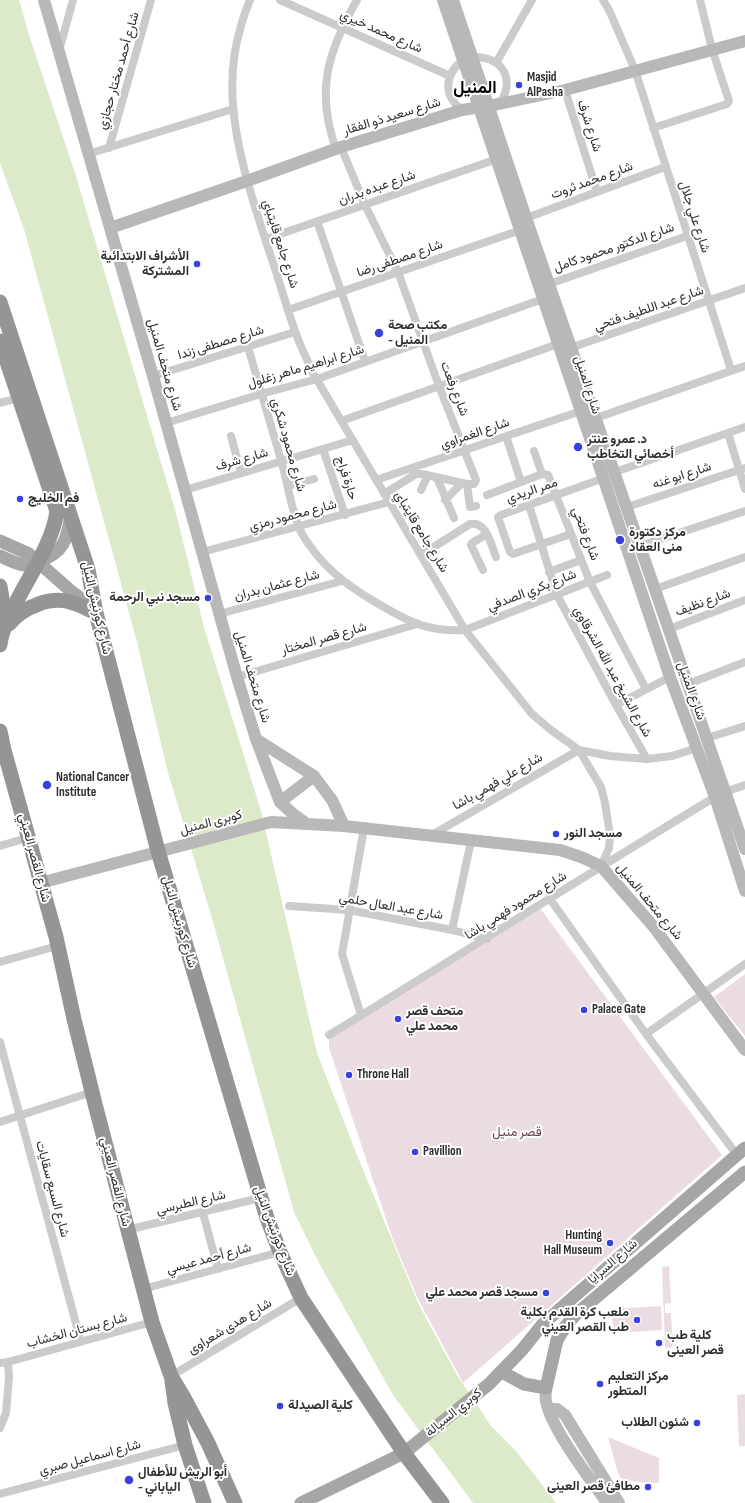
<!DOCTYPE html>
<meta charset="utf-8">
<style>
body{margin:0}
canvas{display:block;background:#fff}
</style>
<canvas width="745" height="1503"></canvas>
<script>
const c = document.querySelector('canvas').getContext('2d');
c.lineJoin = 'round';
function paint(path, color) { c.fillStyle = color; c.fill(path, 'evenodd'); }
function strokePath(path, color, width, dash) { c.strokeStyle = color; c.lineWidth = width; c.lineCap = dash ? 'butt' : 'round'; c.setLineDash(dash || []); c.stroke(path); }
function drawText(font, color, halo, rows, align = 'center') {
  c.font = font + ' "Sofia Sans Condensed",Vazirmatn,sans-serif'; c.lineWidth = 4; c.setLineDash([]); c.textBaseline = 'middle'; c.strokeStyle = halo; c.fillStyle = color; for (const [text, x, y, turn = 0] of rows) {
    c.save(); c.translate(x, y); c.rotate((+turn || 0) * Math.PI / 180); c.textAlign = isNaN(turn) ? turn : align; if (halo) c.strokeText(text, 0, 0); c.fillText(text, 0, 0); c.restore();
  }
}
const green = new Path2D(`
 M540 908 722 1155 463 1383 418 1299 392 1237 329 1048V1037Z
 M745 974V1036L714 997Z
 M669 1266 671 1303 665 1304V1313H671L673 1347 665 1348 662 1267Z
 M661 1306 662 1330 615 1333 610 1309Z
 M745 1394V1446H739L737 1395Z
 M608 1437 659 1458V1483L638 1482 622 1479 618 1473Z`);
const water = new Path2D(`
 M0 0H19L30 38 75 173 176 513 204 627 261 811 317 1053 361 1165 419 1305 457 1375 491 1426 517 1452 556 1503H473L393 1395 319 1263 294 1212 211 915 167 769 137 642 24 229 0 163Z`);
const street = new Path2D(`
 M250 0C247 8 243 17 241 26 218 99 245 175 267 245 277 273 285 303 295 331 300 346 307 359 313 373L465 630 532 714 551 730 579 750 610 756 647 759 672 756 697 748
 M280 0 450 76
 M603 0 609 10 635 70 731 370
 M59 51 73 0
 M472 57C502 55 517 80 499 104
 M496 63 532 0
 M565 90 597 192
 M462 110C443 95 444 75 463 60
 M653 128 727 104 729 101 712 49 700 0
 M341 147 365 205 398 272 439 386 476 480 474 484H467L422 474H416L384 494
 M109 148 151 0
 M336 149C315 91 328 51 357 0
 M88 154 233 109
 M526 218 665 167
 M317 221 365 361
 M266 239 497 159
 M549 284 687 236
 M288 310 521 230
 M248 347C259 385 270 422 281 460 287 481 290 502 297 522 299 531 305 539 310 546 329 573 354 590 382 606 411 623 430 632 465 630L607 575
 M567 349 745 288
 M153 376 295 332
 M0 403 19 398
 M596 418 745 366
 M341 421 558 344
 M166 423 261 394 317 379 543 299
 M728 433 745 489
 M231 436 241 473
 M506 436 521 482
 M323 449 345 515
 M534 451 542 474
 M615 472 745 427
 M437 478 454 518
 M376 480 581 411
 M467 484 470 507 476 506
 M288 486 314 479
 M185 490 353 440
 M421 490 428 475
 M487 495 542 474 548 475 590 582 646 689
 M445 500 462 483
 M529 505 557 595 616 705 647 759
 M627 507 745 468
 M571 534 513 554 510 552 498 517 501 515 604 478
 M640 546 745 511
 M202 552 389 502
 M421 555 470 524C487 521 491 545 496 557
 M483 570 471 545 472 543 487 534
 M549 572 581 560
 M655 589 745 557
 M219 614 342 581
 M669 629 745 600
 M237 677 417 624
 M688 684 745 662
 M616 705 670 677
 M707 738 745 726
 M725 792 745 785
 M430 836 579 750 601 787 605 803 610 835 609 848 601 866
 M0 846 20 840
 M550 899 646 1034 737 1155
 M289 906 349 910 452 930 487 939
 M452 930 471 841
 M0 962 50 948
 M361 1015 342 954 364 828
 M646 1034 745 964
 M329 1035C458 956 586 875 715 797
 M0 1042 81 1342
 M0 1122 92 1092
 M203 1213 218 1269
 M127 1230 260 1198
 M143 1289 280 1252
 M8 1362 152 1322
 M0 1363 8 1362 9 1378 6 1413 0 1428
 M171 1376 301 1298
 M0 1494 185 1445`);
const secondary = new Path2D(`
 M44 0 153 376 237 677 256 739 280 802 292 813 307 824
 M443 0 670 677 715 797 745 891
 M453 0 526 218 745 849
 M110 228 247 181 341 147 462 110 499 104 565 90 745 41
 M256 739 314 776 332 800 344 826
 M280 802 314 776
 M40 883 271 822 344 826 560 850 581 857 601 866 653 926 745 1050
 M546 1388C546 1392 545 1397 546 1401 551 1429 590 1478 607 1503
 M548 1409H557L565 1415 619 1503`);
const primary = new Path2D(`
 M0 541 29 554 72 592 92 607
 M0 556C7 559 16 564 24 565 29 565 34 562 39 561 64 553 67 539 71 515
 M502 1372 524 1384 546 1388 557 1340 565 1327 575 1315 745 1172
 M301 1503 404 1453 489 1384 522 1350 542 1325 561 1308 745 1148`);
const highway = new Path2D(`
 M0 302 88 569 96 613 158 851 267 1218 280 1252 301 1298 404 1453 442 1503
 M0 341 57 511C52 547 26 579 11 613 6 623 1 633 0 645
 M0 586 2 598V628
 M9 624C23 607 52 595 73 603 81 605 89 610 96 613
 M0 731 4 750 56 937 74 1019 95 1104 152 1322 171 1376 183 1396 208 1443 235 1503
 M172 1381 175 1403 185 1445 204 1503`);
const markers = [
 [519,85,4,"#3840dd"],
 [197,264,4,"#3840dd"],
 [379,333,5,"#3840dd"],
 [578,447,5,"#3840dd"],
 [20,499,4,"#3840dd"],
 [620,540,5,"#3840dd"],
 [208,598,4,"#3840dd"],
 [47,785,5,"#3840dd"],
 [556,834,4,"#3840dd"],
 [584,1010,4,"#3840dd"],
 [398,1019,4,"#3840dd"],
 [349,1075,4,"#3840dd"],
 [415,1152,4,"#3840dd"],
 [610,1243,4,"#3840dd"],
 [546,1293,4,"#3840dd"],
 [637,1320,4,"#3840dd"],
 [659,1343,4,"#3840dd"],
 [600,1384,4,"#3840dd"],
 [280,1406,4,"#3840dd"],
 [697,1423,4,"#3840dd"],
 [129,1480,5,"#3840dd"],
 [648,1487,4,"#3840dd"]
];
const streetNames = [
 ["شارع محمد خيري",381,32,24],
 ["شارع أحمد مختار حجازي",119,71,-74],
 ["شارع سعيد ذو الفقار",392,117,-17],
 ["شارع شرف",589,126,72],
 ["شارع محمد ثروت",592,181,-20],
 ["شارع عبده بدران",377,188,-19],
 ["شارع علي جلال",694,217,72],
 ["شارع جامع قايتباي",280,244,72],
 ["شارع الدكتور محمود كامل",614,248,-19],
 ["شارع مصطفى رضا",400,259,-19],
 ["شارع عبد اللطيف فتحي",649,309,-19],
 ["شارع مصطفى زندا",221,343,-17],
 ["شارع متحف المنيل",164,365,74],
 ["شارع ابراهيم ماهر زغلول",306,367,-17],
 ["شارع المنيل",587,385,72],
 ["شارع رفعت",454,389,69],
 ["شارع الغمراوي",475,434,-19],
 ["شارع محمود شكري",288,445,74],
 ["شارع شرف",242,460,-16],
 ["شارع ابو غنه",682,476,-18],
 ["حارة فراج",346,478,72],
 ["ممر الريدي",532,491,-19],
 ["شارع محمود رمزي",293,516,-15],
 ["شارع جامع قايتباي",421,532,59],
 ["شارع فتحي",585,534,69],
 ["شارع عثمان بدران",277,586,-15],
 ["شارع بكري الصدفي",532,591,-21],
 ["شارع نظيف",703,603,-20],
 ["شارع كورنيش النيل",96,608,77],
 ["شارع قصر المختار",324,639,-16],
 ["شارع الشيخ عبد الله الشرقاوي",612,672,61],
 ["شارع متحف المنيل",252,677,73],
 ["شارع المنيل",691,691,70],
 ["شارع علي فهمي باشا",498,782,-30],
 ["كوبرى المنيل",211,823,-15],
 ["شارع القصر العيني",34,858,75],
 ["شارع متحف المنيل",649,902,50],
 ["شارع محمود فهمي باشا",516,906,-32],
 ["شارع عبد العال حلمي",391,907,10],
 ["شارع كورنيش النيل",179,922,74],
 ["شارع القصر العيني",115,1182,76],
 ["شارع السبع سقايات",52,1189,75],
 ["شارع الطبرسي",191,1203,-13],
 ["شارع كورنيش النيل",274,1231,69],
 ["شارع أحمد عيسي",209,1259,-15],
 ["شارع السرايا",613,1262,-41],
 ["شارع هدى شعراوى",230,1327,-31],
 ["شارع بستان الخشاب",77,1331,-15],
 ["كوبري السيالة",454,1413,-39],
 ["شارع اسماعيل صبري",90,1458,-15]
];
const poiNames = [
 ["Masjid",527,78],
 ["AlPasha",527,93],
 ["الأشراف الابتدائية",189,257,"right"],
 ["المشتركة",189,272,"right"],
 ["مكتب صحة",388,326],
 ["- المنيل",388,341],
 ["د. عمرو عنتر",587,440],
 ["أخصائي التخاطب",587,455],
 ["فم الخليج",28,499],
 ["مركز دكتورة",629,533],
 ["منى العقاد",629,548],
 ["مسجد نبي الرحمة",200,598,"right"],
 ["National Cancer",56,778],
 ["Institute",56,793],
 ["مسجد النور",564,834],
 ["Palace Gate",592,1010],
 ["متحف قصر",406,1012],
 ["محمد علي",406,1027],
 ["Throne Hall",357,1075],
 ["Pavillion",423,1152],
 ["Hunting",602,1236,"right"],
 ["Hall Museum",602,1251,"right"],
 ["مسجد قصر محمد علي",538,1293,"right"],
 ["ملعب كرة القدم بكلية",629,1313,"right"],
 ["طب القصر العيني",629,1328,"right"],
 ["كلية طب",667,1336],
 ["قصر العينى",667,1351],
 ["مركز التعليم",608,1377],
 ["المتطور",608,1392],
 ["كلية الصيدلة",288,1406],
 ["شئون الطلاب",689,1423,"right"],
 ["أبو الريش للأطفال",138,1473],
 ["- الياباني",138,1488],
 ["مطافئ قصر العينى",640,1487,"right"]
];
const parkNames = [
 ["قصر منيل",517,1133]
];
const districtNames = [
 ["المنيل",475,89]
];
paint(green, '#ebdce4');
paint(water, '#dceac9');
strokePath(street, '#cbcbcb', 8);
strokePath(secondary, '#b8b8b8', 12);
strokePath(primary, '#a6a6a6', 13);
strokePath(highway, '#959595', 15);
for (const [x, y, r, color] of markers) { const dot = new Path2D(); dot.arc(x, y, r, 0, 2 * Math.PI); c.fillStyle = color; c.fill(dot); strokePath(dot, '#fff', 1.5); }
drawText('13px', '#2e2e2e', '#fff', streetNames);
drawText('bold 13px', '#2e2e2e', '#fff', poiNames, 'left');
drawText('13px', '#683e50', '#fff', parkNames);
drawText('bold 17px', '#000', '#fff', districtNames);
</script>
